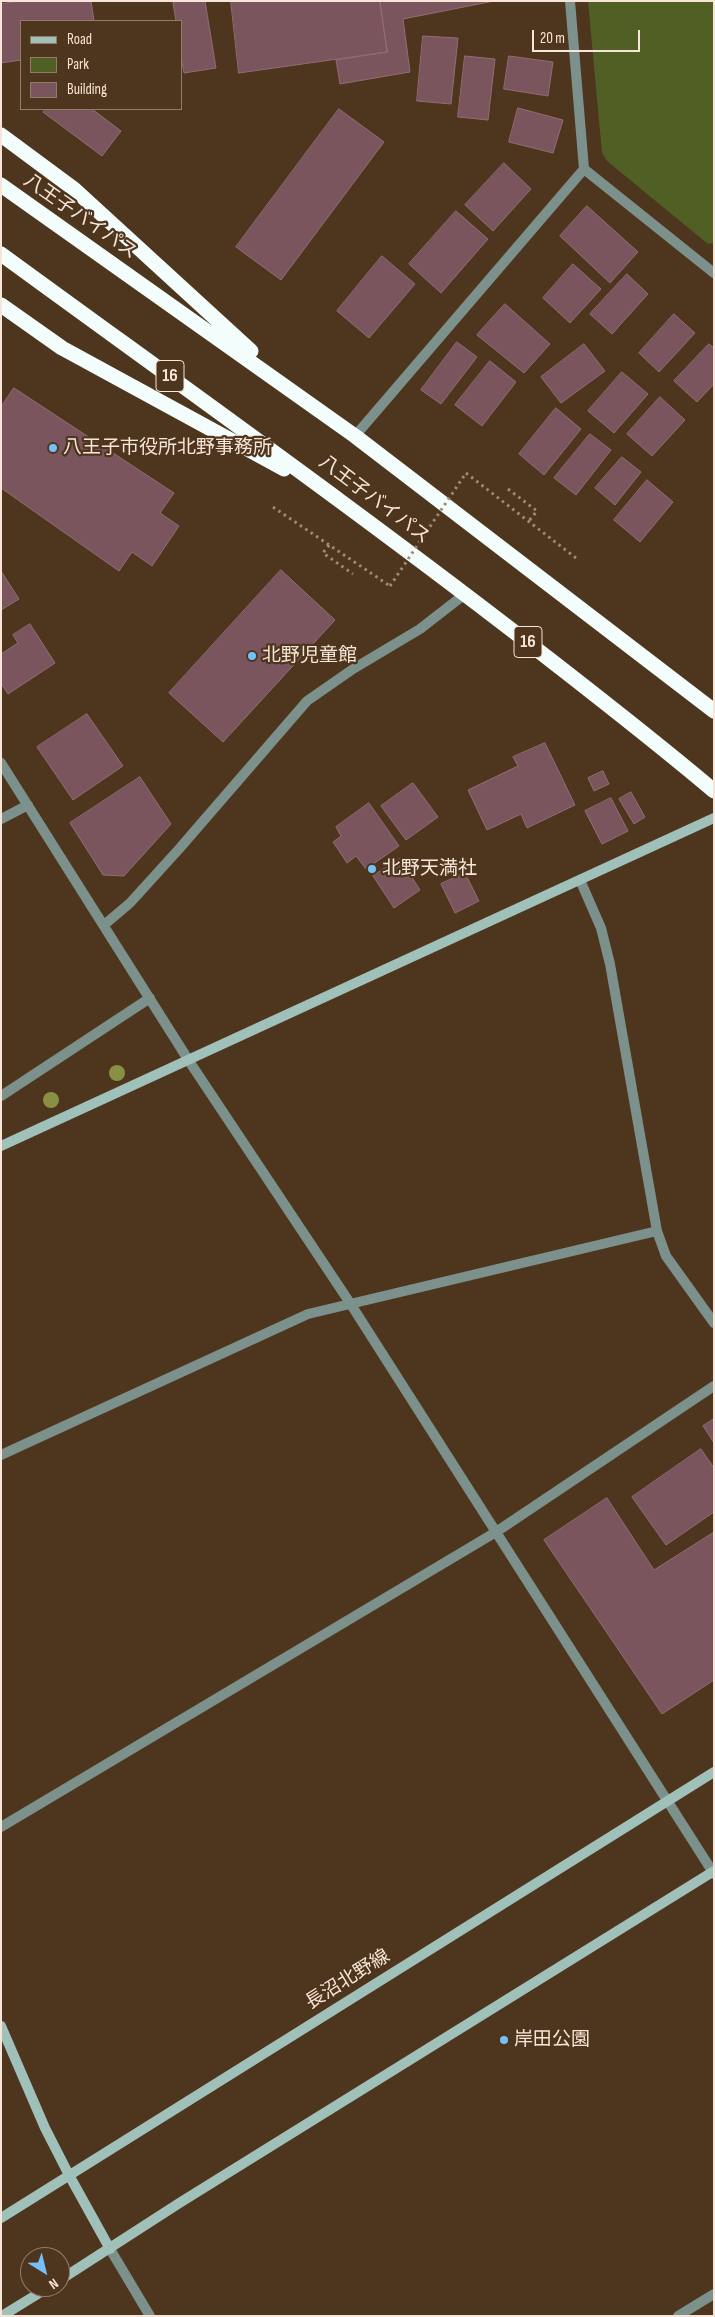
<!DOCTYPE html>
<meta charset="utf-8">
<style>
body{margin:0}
#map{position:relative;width:715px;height:2317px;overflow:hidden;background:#4e351d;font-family:"Sofia Sans Condensed",sans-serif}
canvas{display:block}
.frame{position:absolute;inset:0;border:2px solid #f7e6d8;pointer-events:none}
.legend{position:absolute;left:20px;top:20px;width:162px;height:90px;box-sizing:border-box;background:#4e351d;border:1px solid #927c68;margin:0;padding:6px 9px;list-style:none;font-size:15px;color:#f7e6d8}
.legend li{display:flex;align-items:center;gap:10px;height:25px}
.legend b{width:25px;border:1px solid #927c68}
.north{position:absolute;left:20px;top:2247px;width:50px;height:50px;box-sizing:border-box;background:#4e351d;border:1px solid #927c68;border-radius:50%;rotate:144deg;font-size:14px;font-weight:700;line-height:20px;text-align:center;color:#f7e6d8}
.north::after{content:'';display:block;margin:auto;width:18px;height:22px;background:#77c0f7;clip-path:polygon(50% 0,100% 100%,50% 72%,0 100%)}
.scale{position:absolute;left:532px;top:30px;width:108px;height:22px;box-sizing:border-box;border:2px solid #f7e6d8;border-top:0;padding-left:6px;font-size:15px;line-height:18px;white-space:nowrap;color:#f7e6d8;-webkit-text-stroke:4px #4e351d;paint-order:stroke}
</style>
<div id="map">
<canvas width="715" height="2317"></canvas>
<div class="frame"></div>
<ul class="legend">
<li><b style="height:6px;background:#a0c0ba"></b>Road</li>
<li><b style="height:14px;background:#506024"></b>Park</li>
<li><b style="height:14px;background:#7b555e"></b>Building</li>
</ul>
<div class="north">N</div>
<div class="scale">20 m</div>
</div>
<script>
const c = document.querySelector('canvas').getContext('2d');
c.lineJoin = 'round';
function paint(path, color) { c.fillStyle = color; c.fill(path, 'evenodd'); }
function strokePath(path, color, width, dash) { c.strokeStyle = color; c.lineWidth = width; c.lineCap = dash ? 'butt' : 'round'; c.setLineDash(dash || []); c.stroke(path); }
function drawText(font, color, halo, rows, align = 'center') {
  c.font = font + ' "Sofia Sans Condensed","Noto Sans JP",sans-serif'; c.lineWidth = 4.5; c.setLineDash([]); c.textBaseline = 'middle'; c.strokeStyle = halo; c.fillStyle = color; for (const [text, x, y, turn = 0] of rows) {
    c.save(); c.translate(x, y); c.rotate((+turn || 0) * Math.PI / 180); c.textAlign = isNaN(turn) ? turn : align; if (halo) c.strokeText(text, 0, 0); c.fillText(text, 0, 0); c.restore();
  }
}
const green = new Path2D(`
 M588 1H714V243L708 244 607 161 602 153Z`);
const building = new Path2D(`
 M22 1H91L94 21H21V60L1 63V4Z
 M182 1H205L216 68 184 73 181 57V21H176L173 3Z
 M231 1H380L387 52 239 73Z
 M380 1H494L403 19 410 72 340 84 336 60 387 52Z
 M423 36 458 38 451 104 417 101Z
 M465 56 495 59 488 120 458 117Z
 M509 56 553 62 548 96 504 89Z
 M518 108 563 120 553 153 509 142Z
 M46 109H92L121 131 102 156 43 112Z
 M339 109 384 142 281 280 236 247Z
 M504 163 531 189 493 231 465 205Z
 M587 206 638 252 610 283 560 236Z
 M456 211 488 239 441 293 409 264Z
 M382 256 415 284 369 338 337 311Z
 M573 264 601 289 570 323 543 298Z
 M627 274 648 294 612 334 590 314Z
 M505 304 550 344 524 373 477 335Z
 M674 314 695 333 659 372 639 353Z
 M457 342 477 357 441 404 421 390Z
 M584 344 605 371 561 403 541 377Z
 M709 344 714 348V384L697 402 674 381Z
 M490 361 516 382 482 426 455 405Z
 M622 372 648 394 614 433 588 411Z
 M14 388 174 493 160 513 179 526 152 566 132 552 119 571 1 488V407Z
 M660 397 685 420 652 456 627 434Z
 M556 408 581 429 544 475 519 454Z
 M590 434 611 450 576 495 554 478Z
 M622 457 641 472 615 505 595 488Z
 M647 480 673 502 640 542 614 520Z
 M281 570 335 620 223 742 169 693Z
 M1 571 19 599 1 610Z
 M30 624 55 663 8 694 1 683V654L18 643 13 635Z
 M87 714 123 766 73 800 37 747Z
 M545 743 575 805 527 828 521 814 487 830 468 790 518 766 513 757Z
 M603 771 609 784 594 791 588 778Z
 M140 777 171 824 124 876 103 875 70 823Z
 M413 783 438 817 406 840 381 806Z
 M631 792 645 817 634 824 619 799Z
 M611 798 628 831 602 844 585 811Z
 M369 803 399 846 366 869 356 856 347 863 333 842 341 836 336 827Z
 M400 859 420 890 394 908 373 876Z
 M465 873 479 901 455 913 441 884Z
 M714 1419V1443L703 1426Z
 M701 1449 714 1468V1512L666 1545 632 1497Z
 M607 1498 654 1570 714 1532V1680L662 1714 544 1540Z`);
const path = new Path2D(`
 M466 473 576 558
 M508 489 537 511 528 522
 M273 507 390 586
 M329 545 323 553 353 574`);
const street = new Path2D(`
 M584 169 714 273
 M355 436 584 169 570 1
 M1 763 189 1061 350 1303 714 1874
 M1 819 28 805
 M580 880 601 928 610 964 657 1231 666 1256 714 1323
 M104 925 130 903 179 849 307 701 353 669 420 629 465 594
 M1 1096 150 998
 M1 1455 308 1314 657 1231
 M1 1827 496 1532 714 1386
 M110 2249 150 2316
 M678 2316 714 2294`);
const secondary = new Path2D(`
 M1 1146 714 818
 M1 2026 45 2128 69 2175 110 2249
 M1 2218 714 1772
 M60 2280 181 2202 714 1871
 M2 2316 49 2287`);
const highway = new Path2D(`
 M1 135 74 189 251 351
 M1 185 355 436 714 711
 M1 254C186 389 372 521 553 662 607 704 661 746 714 791
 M1 305 62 348 284 469`);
const pathBridge = new Path2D(`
 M390 586 466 473`);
const trees = [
 [117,1073],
 [51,1100]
];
const markers = [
 [53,448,5,"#77c0f7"],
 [252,656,5,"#77c0f7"],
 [372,869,5,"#77c0f7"],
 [504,2040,5,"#77c0f7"]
];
const shields = [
 [170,376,28],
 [528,642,28]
];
const shieldNames = [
 ["16",170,376],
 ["16",528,642]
];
const streetNames = [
 ["八王子バイパス",80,217,35],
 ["八王子バイパス",374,500,37],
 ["長沼北野線",348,1980,-32]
];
const poiNames = [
 ["八王子市役所北野事務所",63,448],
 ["北野児童館",262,656],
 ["北野天満社",382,869],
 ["岸田公園",514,2040]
];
paint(green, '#506024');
paint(building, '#7b555e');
strokePath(building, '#936c75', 1);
strokePath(path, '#9f8a76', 3, [2.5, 4]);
strokePath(street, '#7c908c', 10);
strokePath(secondary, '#a0c0ba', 10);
strokePath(highway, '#f3fdfb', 15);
strokePath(pathBridge, '#9f8a76', 3, [2.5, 4]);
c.fillStyle = '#899043';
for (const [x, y] of trees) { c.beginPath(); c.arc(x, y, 8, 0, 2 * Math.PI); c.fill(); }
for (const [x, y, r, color] of markers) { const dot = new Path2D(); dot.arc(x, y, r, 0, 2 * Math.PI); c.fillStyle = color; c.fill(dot); strokePath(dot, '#4e351d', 2); }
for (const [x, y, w] of shields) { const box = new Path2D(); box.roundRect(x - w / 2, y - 15.5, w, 31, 4); c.fillStyle = '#4e351d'; c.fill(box); strokePath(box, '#f7e6d8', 1); }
drawText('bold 18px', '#f7e6d8', null, shieldNames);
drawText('19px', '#f7e6d8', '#4e351d', streetNames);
drawText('19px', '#f7e6d8', '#4e351d', poiNames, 'left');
</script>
